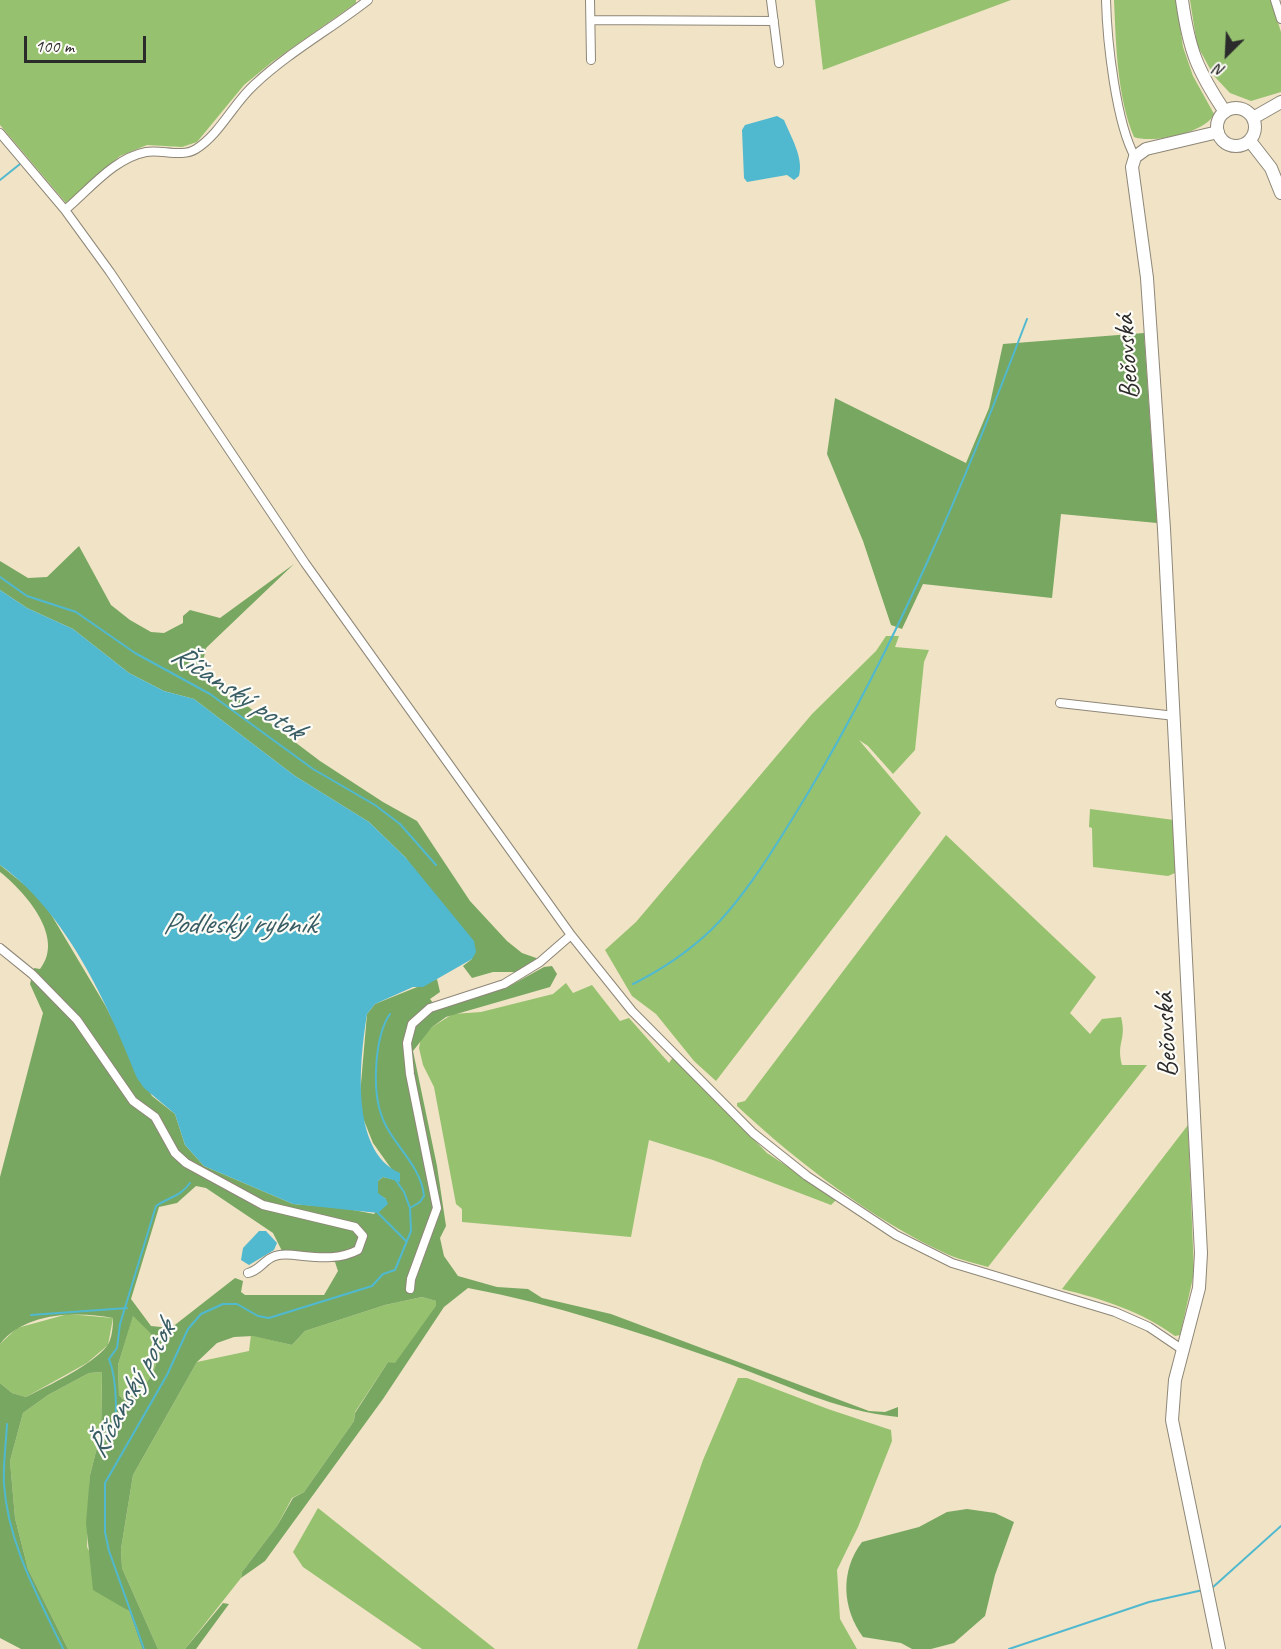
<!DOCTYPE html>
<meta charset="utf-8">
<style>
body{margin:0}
#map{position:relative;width:1281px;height:1649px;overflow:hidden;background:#f0e3c6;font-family:Caveat,sans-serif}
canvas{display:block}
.north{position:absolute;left:1197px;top:24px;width:60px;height:60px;-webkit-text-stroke:4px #fdfcf7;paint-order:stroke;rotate:204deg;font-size:16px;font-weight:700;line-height:24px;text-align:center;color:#2b2b2b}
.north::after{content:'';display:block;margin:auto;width:21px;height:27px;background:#2b2b2b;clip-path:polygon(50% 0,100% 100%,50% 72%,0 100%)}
.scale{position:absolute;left:24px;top:36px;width:122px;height:27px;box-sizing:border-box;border:3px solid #2b2b2b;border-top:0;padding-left:8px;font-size:18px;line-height:21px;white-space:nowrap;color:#2b2b2b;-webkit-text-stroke:4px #fdfcf7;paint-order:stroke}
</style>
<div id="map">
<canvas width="1281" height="1649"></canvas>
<div class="north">N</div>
<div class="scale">100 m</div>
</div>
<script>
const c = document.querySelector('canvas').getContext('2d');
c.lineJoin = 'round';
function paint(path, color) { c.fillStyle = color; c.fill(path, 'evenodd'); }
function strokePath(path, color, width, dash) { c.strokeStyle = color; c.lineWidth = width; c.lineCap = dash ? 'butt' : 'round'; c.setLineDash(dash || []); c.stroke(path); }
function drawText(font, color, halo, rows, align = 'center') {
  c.font = font + ' Caveat,sans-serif'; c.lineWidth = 4.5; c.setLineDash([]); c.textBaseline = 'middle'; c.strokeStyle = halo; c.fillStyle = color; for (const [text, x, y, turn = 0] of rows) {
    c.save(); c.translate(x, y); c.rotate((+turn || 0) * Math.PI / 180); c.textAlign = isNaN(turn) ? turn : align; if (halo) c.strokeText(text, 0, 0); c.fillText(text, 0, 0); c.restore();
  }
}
const green = new Path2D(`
 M0 0H356V3L272 62 244 85 197 142 182 147 147 145 120 156 66 203 0 125Z
 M815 0H1011L823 70Z
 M1114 0H1176L1183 47 1193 76 1214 114C1206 133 1152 144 1134 137 1117 96 1116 44 1114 0Z
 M1190 0H1271L1281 32V92L1251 101 1230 93 1214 76 1197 45Z
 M886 636H899L895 647 929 650 924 662 915 750 893 774 868 746 859 740 921 813 716 1081 694 1061 656 1014 632 996 605 950 636 922 812 714 876 651Z
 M1090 809 1174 820 1175 873 1168 876 1093 867 1092 828 1089 827Z
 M946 835 1096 977 1070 1013 1090 1034 1102 1019 1121 1017C1127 1040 1116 1042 1122 1065H1147L988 1267C975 1263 961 1260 949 1255 874 1221 797 1162 737 1106V1103L745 1101Z
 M566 983 573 993 592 985 620 1021 629 1018 669 1063 673 1057 767 1153 837 1199 831 1205 713 1160 649 1140 631 1237 462 1222V1209L456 1204 434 1087 423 1065 419 1048 421 1038 432 1027 453 1014 481 1012 553 994Z
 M1188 1125 1194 1273 1180 1335 1175 1336C1141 1311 1102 1299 1062 1289Z
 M422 1297 436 1301 437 1306 395 1364 388 1362 355 1412 354 1421 304 1492 292 1498 277 1526 242 1572 241 1578 185 1649H158L122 1568 121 1549 133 1475 197 1362 249 1351 251 1335 292 1345 305 1331 385 1305Z
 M68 1314 113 1318 108 1345 87 1363 26 1397 12 1393 0 1383V1344L17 1328Z
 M133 1315C139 1322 148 1329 153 1337 167 1361 146 1391 124 1400L119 1395 118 1365Z
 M102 1372 101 1432 90 1475 87 1547 113 1600 129 1611 142 1649H68L28 1569 15 1518 10 1461 23 1413 48 1395 89 1373Z
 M738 1378H747L828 1409 891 1430 892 1441 858 1527 837 1570 840 1619 857 1649H637L703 1460Z
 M318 1508 495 1649H422L303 1567 293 1552Z`);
const forest = new Path2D(`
 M1144 333 1157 523 1061 514 1052 598 923 584 902 629 891 625 863 541 827 454 835 398 966 463 989 408 1003 344Z
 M79 546 111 605 130 620 151 632 164 633 183 623V616L190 610 220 618 294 564 206 648 201 671 320 761 383 802 417 821 470 901 507 941 522 953 539 959 523 972H493L472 978 463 966 472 959 406 858 369 822 295 776 194 699 164 691 129 673 73 629 27 608 0 590V561L28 578 47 577Z
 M0 865 31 890 49 911 105 1005 152 1096 175 1114 185 1145 204 1166 293 1204 343 1208 374 1214 386 1199 378 1194V1181L383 1177 400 1181 373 1143 361 1113 360 1095 367 1014 375 1004 437 979 440 992 430 999 437 1008 506 988 544 967 552 966 557 974 550 987 446 1017 432 1027 413 1051 437 1166 446 1226 440 1238 444 1256 458 1276 497 1287 528 1289 542 1298 611 1314 869 1411 885 1412 898 1407V1417C835 1411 781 1382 721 1361 638 1332 554 1304 468 1288L444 1307 383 1399 265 1561 241 1578 242 1572 277 1526 293 1498 304 1492 354 1421 355 1413 388 1362 395 1363 436 1306V1301L422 1297 385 1305 305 1331 292 1345 253 1336 234 1337 217 1343 197 1362 133 1475 121 1549 122 1568 158 1649H142L129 1611 93 1590 86 1523 90 1475 101 1432 102 1378V1372L89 1373 48 1395 23 1413 10 1461 15 1518 28 1569 68 1649H21L0 1638V1383L12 1393 26 1397C49 1385 91 1366 107 1346 112 1339 113 1327 113 1318 77 1311 25 1312 0 1344V1177L43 1013 30 984 34 968 40 969C66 937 24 891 0 872ZM196 1186 206 1188 273 1233 282 1251 304 1260 335 1262 338 1271 324 1295H245L241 1292 243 1281 235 1278 171 1328 151 1326 131 1299 159 1207 177 1203ZM133 1316C139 1322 148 1330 153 1337 167 1361 146 1391 124 1400L119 1395 118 1365Z
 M967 1509 995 1513 1014 1522 995 1575 985 1616 954 1643 931 1649H912L901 1643 863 1637C842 1608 840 1571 862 1542L919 1527 947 1512Z
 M223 1603 229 1604 196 1649H185Z`);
const water = new Path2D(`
 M777 116 784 120C791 137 804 158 799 176L794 180 787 175 747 182 744 178 742 130 745 125Z
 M0 590 27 608 73 629 129 673 164 691 194 699 295 776 369 822 406 858 474 941 476 952 472 959 423 987H413L375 1004 367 1014C360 1058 349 1151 400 1173V1182L383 1177 378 1181V1193L386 1199 388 1204 378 1213 293 1204 204 1166 185 1145 175 1114 144 1088 137 1078C107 1003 67 913 0 865Z
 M259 1231H266L277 1243 274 1250 249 1265 241 1260 243 1248Z`);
const stream = new Path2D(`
 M0 180 20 164
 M0 577 27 596 76 612 135 653 210 694 313 769 375 805 400 824 436 865
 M633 984C661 970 688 952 711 930 748 894 781 837 808 793 897 644 965 482 1027 319
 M395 1179 404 1192 410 1208
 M378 1213 406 1241
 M31 1315 127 1308
 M7 1424C6 1444 3 1464 4 1484 8 1544 38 1596 63 1649
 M110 1445C119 1425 117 1379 109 1359L117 1348 120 1324 156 1206C169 1197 180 1197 190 1183
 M1212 1588 1281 1526
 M144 1649 109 1551 105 1532V1483L167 1375 188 1329 201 1314 223 1304H237L258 1316 269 1318 372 1286 383 1274 395 1270 411 1231 410 1208 420 1202 424 1196C421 1164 390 1143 381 1114 372 1088 375 1035 390 1014
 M1009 1649 1149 1602 1203 1590`);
const street = new Path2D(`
 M590 0 591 60
 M771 0 779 63
 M1106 0C1107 41 1116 123 1135 157
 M1275 0 1281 19
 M591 20 774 21
 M0 133 65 210 110 272 305 563 571 935 632 1011 753 1133 807 1176 896 1235 952 1263 1115 1312 1149 1327 1183 1350
 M65 210C89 190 114 158 146 152 161 149 182 158 196 149 220 134 233 104 254 85 289 52 331 29 368 0
 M1060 703 1175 716
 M0 948 32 974 77 1020 133 1101 155 1117 175 1153 186 1163 263 1205 355 1227 363 1236 358 1250C341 1259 322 1258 303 1256 294 1255 284 1253 275 1256 263 1260 261 1270 248 1273
 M410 1289 411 1279 437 1208 410 1074 407 1043 412 1024 430 1008 504 984 540 962 571 935`);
const secondary = new Path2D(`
 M1182 0C1189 50 1197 70 1225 112
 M1217 127a19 19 0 1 1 38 0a19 19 0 1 1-38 0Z
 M1253 118 1281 102
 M1218 132 1146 149 1135 157 1132 167 1147 278 1164 529 1201 1253 1199 1288 1175 1380 1172 1420 1219 1649
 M1250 141 1271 168 1281 193`);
const streetNames = [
 ["Bečovská",1128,357,-94],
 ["Bečovská",1167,1035,-93]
];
const waterNames = [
 ["Říčanský potok",237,693,33],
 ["Podleský rybník",239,925],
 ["Říčanský potok",132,1390,-61]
];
paint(green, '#96c16f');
paint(forest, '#78a762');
paint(water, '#51b9cf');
strokePath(stream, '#51b9cf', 2);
strokePath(street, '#8e8778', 10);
strokePath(secondary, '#8e8778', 14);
strokePath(street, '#fff', 8);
strokePath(secondary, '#fff', 12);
drawText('28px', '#2b2b2b', '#fdfcf7', streetNames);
drawText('italic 30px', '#385d64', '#fdfcf7', waterNames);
</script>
